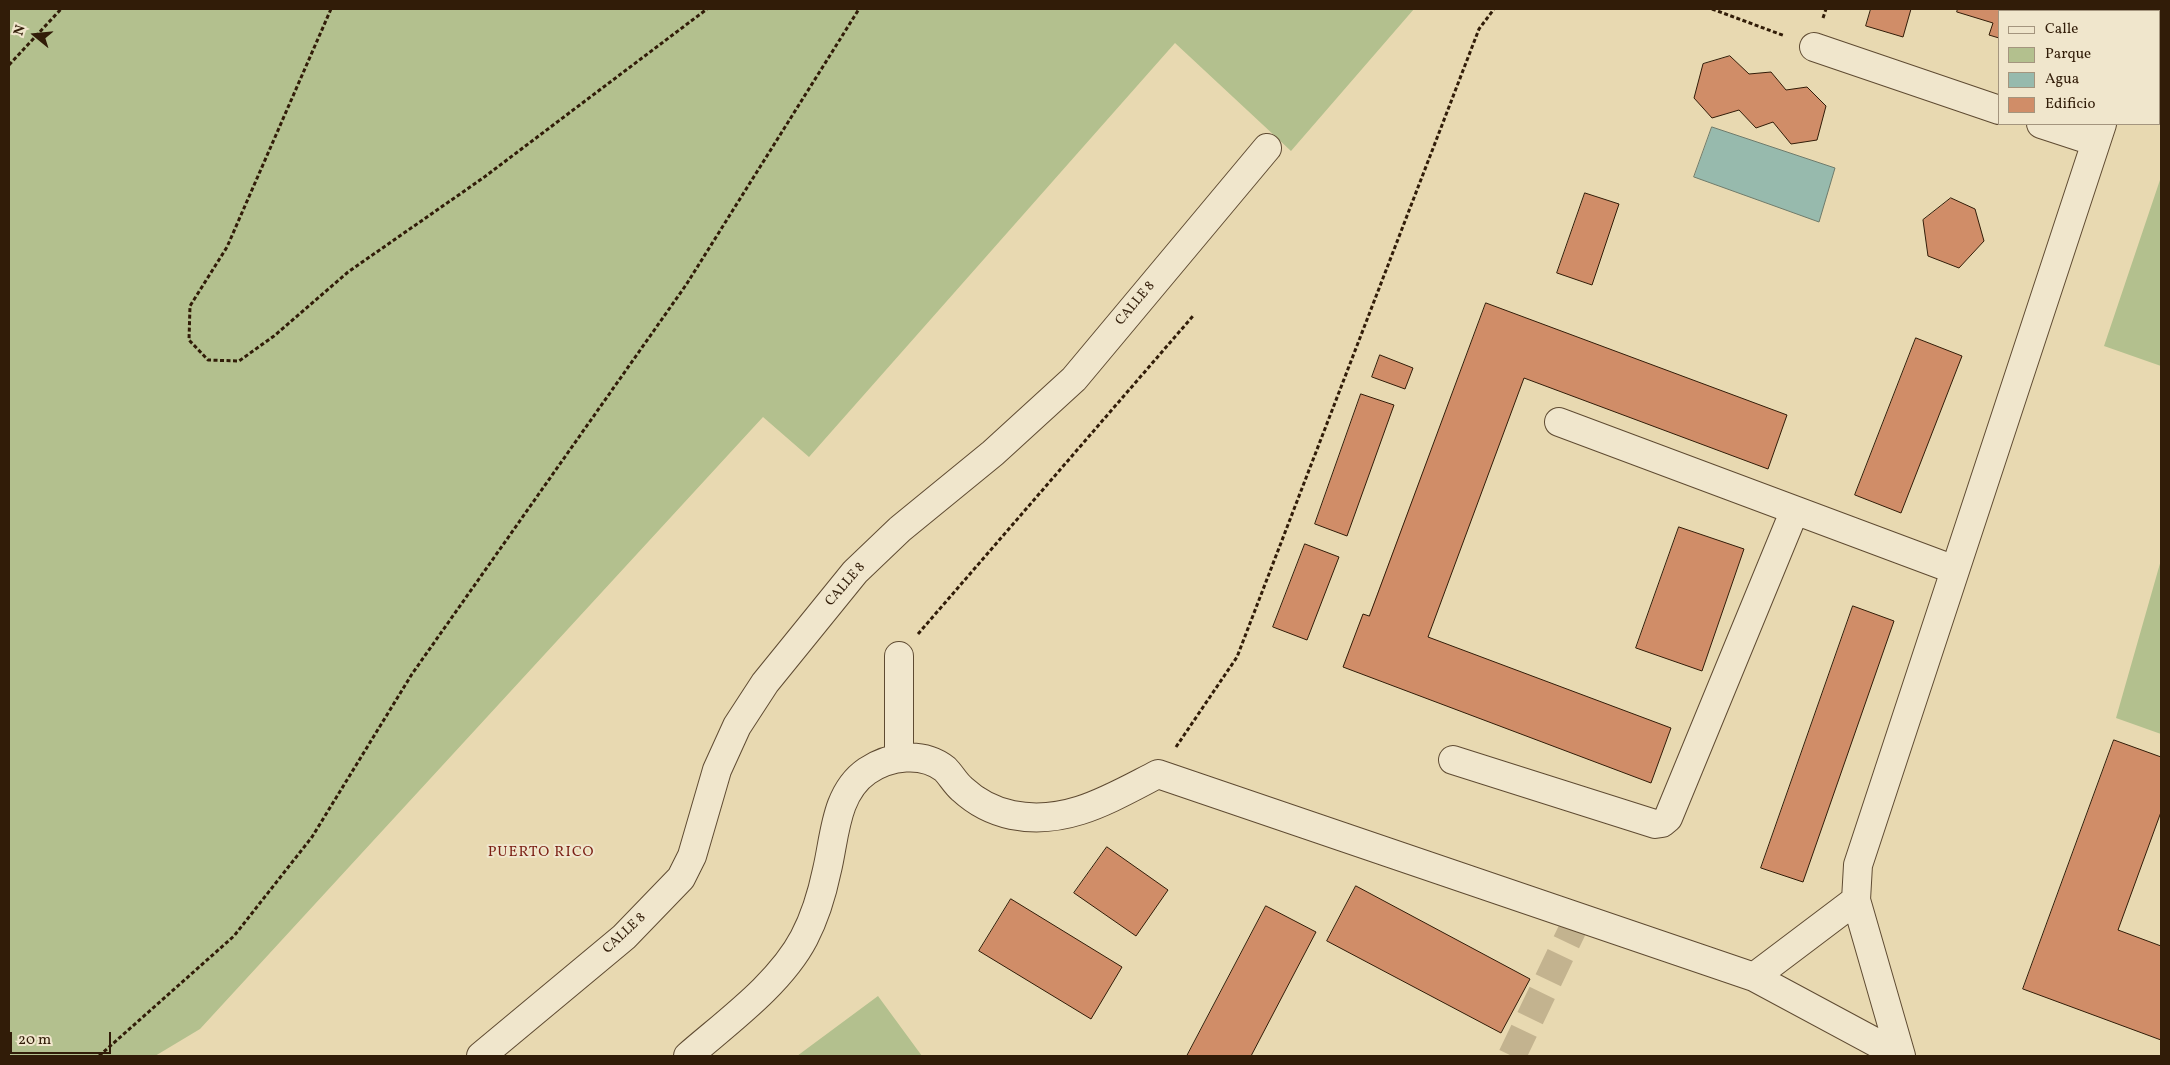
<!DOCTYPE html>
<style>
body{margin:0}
#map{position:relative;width:2170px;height:1065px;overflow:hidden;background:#e8d9b1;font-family:Vollkorn,serif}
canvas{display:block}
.frame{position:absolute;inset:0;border:10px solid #311c08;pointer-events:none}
.legend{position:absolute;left:1998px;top:10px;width:162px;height:115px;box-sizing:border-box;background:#f0e6cc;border:1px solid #a4957e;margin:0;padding:6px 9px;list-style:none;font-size:15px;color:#311c08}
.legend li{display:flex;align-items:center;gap:10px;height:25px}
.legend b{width:25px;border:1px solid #a4957e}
.north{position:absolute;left:10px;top:10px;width:50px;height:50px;-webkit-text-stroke:4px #f0e6cc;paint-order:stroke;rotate:287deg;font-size:14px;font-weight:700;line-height:20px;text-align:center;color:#311c08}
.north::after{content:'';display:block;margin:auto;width:18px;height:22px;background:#311c08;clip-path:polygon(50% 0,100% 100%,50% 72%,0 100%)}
.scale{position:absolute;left:10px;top:1032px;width:101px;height:22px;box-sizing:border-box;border:2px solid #311c08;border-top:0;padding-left:6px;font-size:15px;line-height:18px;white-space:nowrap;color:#311c08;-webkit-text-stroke:4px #f0e6cc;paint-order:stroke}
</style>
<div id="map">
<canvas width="2170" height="1065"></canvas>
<div class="frame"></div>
<ul class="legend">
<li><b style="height:6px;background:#f0e6cc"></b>Calle</li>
<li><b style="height:14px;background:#b3c08e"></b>Parque</li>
<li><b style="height:14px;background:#97baad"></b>Agua</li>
<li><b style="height:14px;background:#d08d68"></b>Edificio</li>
</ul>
<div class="north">N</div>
<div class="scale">20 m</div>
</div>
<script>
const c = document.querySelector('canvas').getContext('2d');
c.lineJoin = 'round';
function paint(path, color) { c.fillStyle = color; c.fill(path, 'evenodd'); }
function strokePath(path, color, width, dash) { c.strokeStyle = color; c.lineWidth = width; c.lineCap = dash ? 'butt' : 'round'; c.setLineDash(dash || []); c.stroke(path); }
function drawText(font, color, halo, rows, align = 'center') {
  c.font = font + ' Vollkorn,serif'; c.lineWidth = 4; c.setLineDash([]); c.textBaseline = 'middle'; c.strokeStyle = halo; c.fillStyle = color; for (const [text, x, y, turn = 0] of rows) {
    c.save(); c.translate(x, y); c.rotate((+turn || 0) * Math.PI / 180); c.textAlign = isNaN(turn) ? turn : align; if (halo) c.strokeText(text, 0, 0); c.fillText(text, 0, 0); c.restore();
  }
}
const green = new Path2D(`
 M9 9H1414L1291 151 1175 43 809 457 763 417 200 1029 155 1056H9Z
 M2161 177V366L2104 346Z
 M2161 560V734L2116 718Z
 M878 996 922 1056H797Z`);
const water = new Path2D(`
 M1712 127 1835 168 1819 222 1694 177Z`);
const building = new Path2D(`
 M1871 9H1911L1903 37 1866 26Z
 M1958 9H2038L2037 11H1999V38L1989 35 1993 23 1957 12Z
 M1730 56 1749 74 1771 72 1786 90 1807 87 1826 106 1817 140 1791 144 1773 122 1756 128 1739 110 1712 118 1694 98 1703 64Z
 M1585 193 1619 204 1592 285 1557 273Z
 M1951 198 1975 209 1984 241 1959 268 1928 256 1923 220Z
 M1486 303 1787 415 1768 469 1524 378 1428 637 1671 728 1651 783 1343 667 1363 614 1369 616Z
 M1916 338 1962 356 1901 513 1855 495Z
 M1380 355 1413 368 1405 389 1372 377Z
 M1361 394 1394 405 1347 536 1315 524Z
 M1679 527 1744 549 1702 671 1636 648Z
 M1305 544 1339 557 1307 640 1273 627Z
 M1853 606 1894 621 1803 882 1761 868Z
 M2114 740 2161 757V812L2118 930 2161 946V1040L2023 989Z
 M1107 847 1168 890 1136 936 1074 893Z
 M1356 886 1530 979 1501 1033 1327 941Z
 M1011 899 1122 967 1091 1019 979 951Z
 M1266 906 1316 932 1251 1056H1187Z`);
const minorTunnel = new Path2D(`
 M1512 1056 1578 918`);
const path = new Path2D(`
 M331 9 227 247 190 306 189 340 208 360 239 361 274 336 348 272 483 178 707 9
 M1712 9 1785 36
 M1823 18 1826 9
 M9 65 61 9
 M918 634 1193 316
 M1176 747 1237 657 1479 29 1494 9
 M99 1056 234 936 312 837 412 674 686 285 859 9`);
const minor = new Path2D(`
 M2140 11V9
 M2159 20 2161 21
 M1814 47 1999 110
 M2041 124 2096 142
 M1559 422 1955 570
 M899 656V758
 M1453 760 1655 824 1662 823 1668 818 1794 512
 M1754 977 1856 900
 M481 1056 624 937 681 878 692 856 717 770 737 726 765 683 855 572 900 529 993 453 1074 379 1267 148
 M688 1056C727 1022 780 984 804 938 815 917 822 894 827 870 835 837 835 793 867 771 889 756 922 751 945 769 951 775 955 783 962 789 976 802 993 811 1012 815 1067 826 1111 798 1158 774L1754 977 1901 1056
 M1901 1056 1856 900 1858 865 2102 124`);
const streetNames = [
 ["CALLE 8",1136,304,-50],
 ["CALLE 8",846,585,-49],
 ["CALLE 8",625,934,-43]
];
const neighbourhoodNames = [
 ["PUERTO RICO",541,853]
];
paint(green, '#b3c08e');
paint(water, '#97baad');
strokePath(water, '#6e7b6b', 1);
paint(building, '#d08d68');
strokePath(building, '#311c08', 1);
strokePath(minorTunnel, '#c3b38f', 28, [28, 14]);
strokePath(minor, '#5f4b32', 30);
strokePath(path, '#311c08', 3, [4, 2.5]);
strokePath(minor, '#f0e6cc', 28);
drawText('14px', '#311c08', '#f0e6cc', streetNames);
c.letterSpacing = '1px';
drawText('15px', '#7a1f14', '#f0e6cc', neighbourhoodNames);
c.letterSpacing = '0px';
</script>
